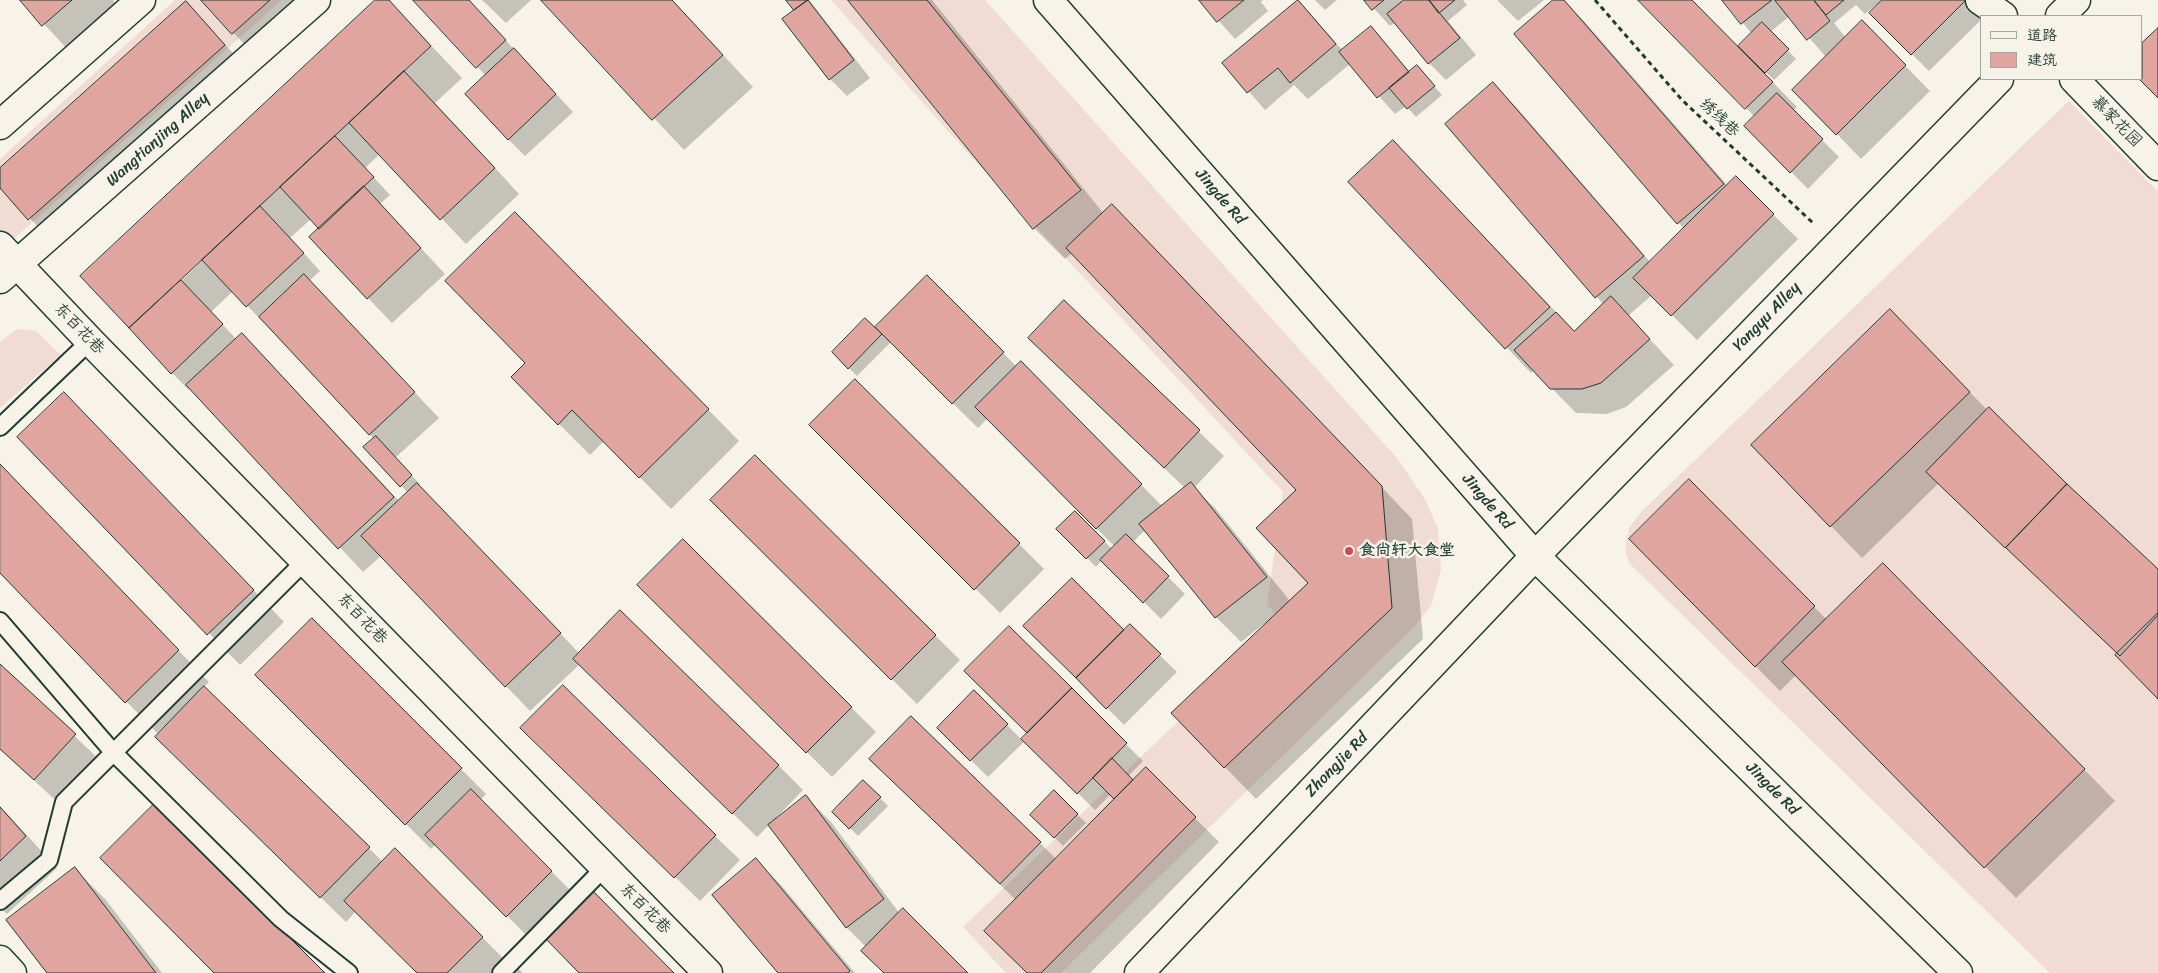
<!DOCTYPE html>
<meta charset="utf-8">
<style>
body{margin:0}
#map{position:relative;width:2158px;height:973px;overflow:hidden;background:#f7f3e8;font-family:Sriracha,"LXGW WenKai TC",sans-serif}
canvas{display:block}
.legend{position:absolute;left:1980px;top:15px;width:162px;height:65px;box-sizing:border-box;background:#f7f3e8;border:1px solid #a1aaa0;margin:0;padding:6px 9px;list-style:none;font-size:15px;color:#1f3d34}
.legend li{display:flex;align-items:center;gap:10px;height:25px}
.legend b{width:25px;border:1px solid #a1aaa0}
</style>
<div id="map">
<canvas width="2158" height="973"></canvas>
<ul class="legend">
<li><b style="height:6px;background:#f7f3e8"></b>道路</li>
<li><b style="height:14px;background:#dfa59e"></b>建筑</li>
</ul>
</div>
<script>
const c = document.querySelector('canvas').getContext('2d');
c.lineJoin = 'round';
function paint(path, color) { c.fillStyle = color; c.fill(path, 'evenodd'); }
function strokePath(path, color, width, dash) { c.strokeStyle = color; c.lineWidth = width; c.lineCap = dash ? 'butt' : 'round'; c.setLineDash(dash || []); c.stroke(path); }
function drawText(font, color, halo, rows, align = 'center') {
  c.font = font + ' Sriracha,"LXGW WenKai TC",sans-serif'; c.lineWidth = 5; c.setLineDash([]); c.textBaseline = 'middle'; c.strokeStyle = halo; c.fillStyle = color; for (const [text, x, y, turn = 0] of rows) {
    c.save(); c.translate(x, y); c.rotate((+turn || 0) * Math.PI / 180); c.textAlign = isNaN(turn) ? turn : align; if (halo) c.strokeText(text, 0, 0); c.fillText(text, 0, 0); c.restore();
  }
}
const built = new Path2D(`
 M175 0H282L0 251V159Z
 M831 0H985L1397 458 1425 499 1438 529 1441 570 1431 606 1414 627 1061 973H1006L963 927 1283 621 1267 605 1283 492 966 151Z
 M2069 101 2158 192V973H2050L1629 563 1625 550 1629 528 1641 512Z
 M17 329 36 331 61 355 0 408V342Z`);
const shadow = new Path2D(`
 M22 0H113L118 7 68 50Z
 M203 0H322L257 58Z
 M377 0H388L462 78 435 103 519 194 466 244 380 154 365 168 390 195 380 204 445 274 392 323 368 298 320 229 311 219 290 238 320 271 309 281 439 418 395 458 420 484 418 486 580 654 778 765 803 790 777 817 778 819 806 797 831 822 900 914 966 973H885L867 948 846 927 769 825 757 837 580 664 530 711 381 556 363 572 191 388 189 390 172 373 81 276ZM203 257V260L178 284 176 283ZM233 291 264 323 265 322 374 439 365 447 408 493 399 501 267 360 242 335 237 340 211 312Z
 M415 0H468L573 112 525 156 508 139 486 76Z
 M482 0H531L506 23Z
 M543 0H672L753 87 684 150Z
 M788 0H809L870 78 847 96 830 79 796 10Z
 M850 0H932L1104 214 1144 237 1412 519 1423 639 1256 799 1225 767 1266 624 1265 623 1241 642 1216 617 1145 530 1133 542 1185 594 1161 619 1102 560 1096 567 1058 529 1075 512 1112 549 1115 547 988 418 978 428 891 342 857 376 833 352 875 329 927 277 1017 367 1021 363 1162 506 1185 488 1054 363 1064 302 1224 456 1194 488 1215 508 1290 601 1310 583 1297 490 1072 253 1065 259 1034 228Z
 M1200 0H1263L1261 2 1268 11 1235 39Z
 M1315 0H1337L1325 10Z
 M1366 0H1463L1467 5 1448 21 1476 55 1446 80 1429 63 1396 22 1390 26Z
 M1497 0H1544L1518 21Z
 M1555 0H1563L1584 21 1728 186 1736 178 1798 239 1697 340 1652 295 1628 316 1674 365 1626 407 1607 414 1576 413 1534 370 1531 373 1350 182 1393 141 1575 332 1604 305 1446 124 1493 83 1517 108 1651 263 1684 229 1515 35Z
 M1639 0H1691L1738 48 1752 34 1724 0H1816L1817 2 1819 0H1967L1982 16V19L1929 71 1871 13 1877 7 1876 5 1865 14 1856 5 1834 23 1846 38 1862 22 1930 91 1861 159 1837 134 1826 57 1790 16 1770 32 1796 59 1774 80 1752 58 1750 59 1797 107 1793 111 1839 157 1808 189 1746 126 1755 117Z
 M1299 1 1343 51 1371 28 1410 72 1417 67 1442 95 1416 117 1406 106 1395 114 1350 64 1308 99 1294 85 1265 110 1224 63Z
 M186 3 249 70 54 244 0 186V169Z
 M546 245 739 441 671 509 604 441 590 455 559 424 527 363Z
 M1922 342 1988 411 1989 409 2158 571V697L2118 654 1939 483 1862 558 1753 445Z
 M855 380 1044 569 1000 613 810 425Z
 M95 425 284 622 240 665 19 437Z
 M755 457 960 660 917 704 712 500Z
 M0 466 209 682 204 687 383 862 395 850 507 962 496 973H419L356 911 346 922 182 762 171 722 170 721 157 733 0 571Z
 M1689 481 1827 620 1914 596 2115 801 2016 898 1796 675 1780 691 1631 539Z
 M683 541 876 732 832 777 639 585Z
 M312 620 486 794 480 800 576 896 532 941 436 844 431 849 257 675Z
 M1025 626 1124 632 1130 626 1177 672 1124 725Z
 M1009 628 1143 761 1128 776 1133 781 1146 769 1219 842 1090 973H1028L1016 900 896 784 1040 843 1056 859 1116 799 1111 794 1095 810 1025 741 988 777 938 728 974 692 1022 740 1028 733Z
 M0 665 106 766 66 810 0 749Z
 M547 753 715 836 740 860 700 901Z
 M863 781 888 806 858 836 834 812Z
 M1054 792 1086 823 1063 846 1032 815Z
 M0 806 57 868 7 914 0 907Z
 M756 860 781 885 855 973H780Z
 M75 869 106 900 162 973H48Z
 M518 968 523 973H513Z`);
const building = new Path2D(`
 M20 0H72L42 26Z
 M201 0H270L232 34Z
 M375 0H389L431 46 129 328 80 276Z
 M413 0H469L506 40 476 68Z
 M541 0H672L723 55 652 120Z
 M786 0H808L794 10Z
 M808 0 854 60 829 80 782 19Z
 M848 0H927L1081 190 1033 229Z
 M1199 0H1244L1217 22Z
 M1298 0 1336 44 1290 83 1278 68 1247 93 1222 63Z
 M1364 0H1384L1372 10Z
 M1404 0H1429L1460 38 1428 64 1387 14Z
 M1429 0H1455L1439 13Z
 M1553 0H1564L1724 184 1677 224 1514 34Z
 M1638 0H1692L1773 82 1745 109Z
 M1722 0H1772L1741 24Z
 M1775 0H1814L1830 21 1807 40Z
 M1817 0H1844L1826 15 1815 2Z
 M1882 0H1966L1911 55 1869 13Z
 M186 1 225 45 28 220 0 188V168Z
 M1862 20 1906 65 1836 135 1792 90Z
 M1762 22 1789 49 1765 73 1738 46Z
 M1371 26 1409 72 1377 98 1339 52Z
 M2158 28V98L2139 79H2142V43Z
 M514 48 556 94 508 140 465 94Z
 M1417 65 1435 86 1407 109 1389 88Z
 M404 71 495 168 440 220 349 123Z
 M1493 82 1644 256 1595 298 1445 124Z
 M1777 93 1823 139 1790 173 1744 126Z
 M335 136 374 177 319 229 280 187Z
 M1393 140 1550 307 1505 349 1348 182Z
 M1736 176 1774 214 1671 316 1633 278Z
 M364 186 421 248 367 299 309 237Z
 M1112 204 1382 486 1392 608 1224 768 1171 713 1308 583 1256 528 1296 490 1066 248Z
 M260 206 304 253 246 307 202 260Z
 M515 212 709 409 639 478 572 410 558 425 511 377 525 363 445 281Z
 M304 274 415 392 369 435 259 317Z
 M927 275 1004 352 952 404 875 327Z
 M181 280 223 324 171 374 129 328Z
 M1611 296 1650 339 1601 383 1582 389H1550L1514 350 1556 312 1574 331Z
 M1064 300 1200 430 1164 468 1028 338Z
 M1890 309 1970 392 1830 527 1751 445Z
 M865 318 882 334 848 369 832 352Z
 M242 333 394 497 338 549 186 385Z
 M1021 361 1142 484 1096 529 975 407Z
 M855 379 1020 543 974 590 809 425Z
 M64 392 254 590 207 635 17 437Z
 M1989 407 2067 484 2005 548 1926 472Z
 M376 436 412 475 400 487 363 447Z
 M755 455 936 635 891 680 710 500Z
 M0 464 179 650 125 703 0 573Z
 M1689 479 1815 606 1755 667 1629 539Z
 M1191 482 1267 577 1215 618 1139 524Z
 M417 483 561 633 505 687 361 536Z
 M2067 484 2158 569V615L2120 656 2006 548Z
 M1075 511 1105 541 1086 559 1056 529Z
 M1126 534 1169 576 1143 603 1100 560Z
 M683 539 852 707 806 753 637 585Z
 M1883 563 2085 769 1984 868 1782 662Z
 M1072 578 1124 630 1076 678 1023 626Z
 M620 610 779 765 732 814 573 659Z
 M2158 613V699L2115 655Z
 M312 618 462 768 405 825 255 675Z
 M1130 624 1161 654 1106 709 1076 678Z
 M1009 626 1072 688 1027 733 964 671Z
 M0 664 76 734 34 780 0 749Z
 M563 685 716 835 674 878 520 728Z
 M204 686 370 847 320 898 155 737Z
 M1072 688 1127 743 1077 794 1021 739Z
 M974 690 1008 724 970 761 937 728Z
 M911 716 1041 842 1000 884 869 759Z
 M1112 758 1133 780 1114 799 1093 778Z
 M1146 767 1196 817 1041 973H1027L984 931Z
 M863 780 881 797 849 829 832 812Z
 M471 789 552 871 506 917 425 835Z
 M1054 790 1078 814 1054 838 1030 815Z
 M806 795 884 899 846 928 768 825Z
 M155 803 325 973H214L100 858Z
 M0 807 26 836 0 861Z
 M395 848 483 937 447 973H417L344 901Z
 M756 858 850 971 848 973H778L712 895Z
 M75 867 156 973H47L6 920Z
 M593 891 674 973H579L545 938Z
 M903 908 968 973H884L861 951Z`);
const path = new Path2D(`
 M1595 0 1682 100 1813 223`);
const service = new Path2D(`
 M0 427 90 341
 M0 621 113 752 281 919 349 973
 M0 901 49 860 64 802 305 561
 M501 973 604 868`);
const minor = new Path2D(`
 M1980 0 2003 16
 M2074 79 2158 166
 M0 960 12 973`);
const tertiary = new Path2D(`
 M0 125 141 0
 M0 246 90 341 708 973
 M0 279 316 0`);
const secondary = new Path2D(`
 M1048 0 1535 556 1958 973
 M2060 16 2076 0
 M1139 973 1535 556 1999 79`);
const markers = [
 [1349,551,5,"#d1495b"]
];
const streetNames = [
 ["绣线巷",1719,118,43],
 ["慕家花园",2116,122,46],
 ["Wangtianjing Alley",158,140,-42],
 ["Jingde Rd",1220,197,49],
 ["Yangyu Alley",1767,317,-46],
 ["东百花巷",79,329,46],
 ["Jingde Rd",1487,502,49],
 ["东百花巷",362,619,46],
 ["Zhongjie Rd",1337,765,-46],
 ["Jingde Rd",1772,789,45],
 ["东百花巷",645,909,45]
];
const poiNames = [
 ["食尚轩大食堂",1359,551]
];
paint(built, '#f0dcd2');
paint(shadow, '#0003');
paint(building, '#dfa59e');
strokePath(building, '#1f3d34', 1);
strokePath(service, '#1f3d34', 20);
strokePath(minor, '#1f3d34', 31);
strokePath(tertiary, '#1f3d34', 31);
strokePath(secondary, '#1f3d34', 31);
strokePath(path, '#1f3d34', 3, [5, 4]);
strokePath(service, '#f7f3e8', 16);
strokePath(minor, '#f7f3e8', 28);
strokePath(tertiary, '#f7f3e8', 28);
strokePath(secondary, '#f7f3e8', 28);
for (const [x, y, r, color] of markers) { const dot = new Path2D(); dot.arc(x, y, r, 0, 2 * Math.PI); c.fillStyle = color; c.fill(dot); strokePath(dot, '#f7f3e8', 2); }
drawText('16px', '#1f3d34', '#f7f3e8', streetNames);
drawText('bold 16px', '#1f3d34', '#f7f3e8', poiNames, 'left');
</script>
